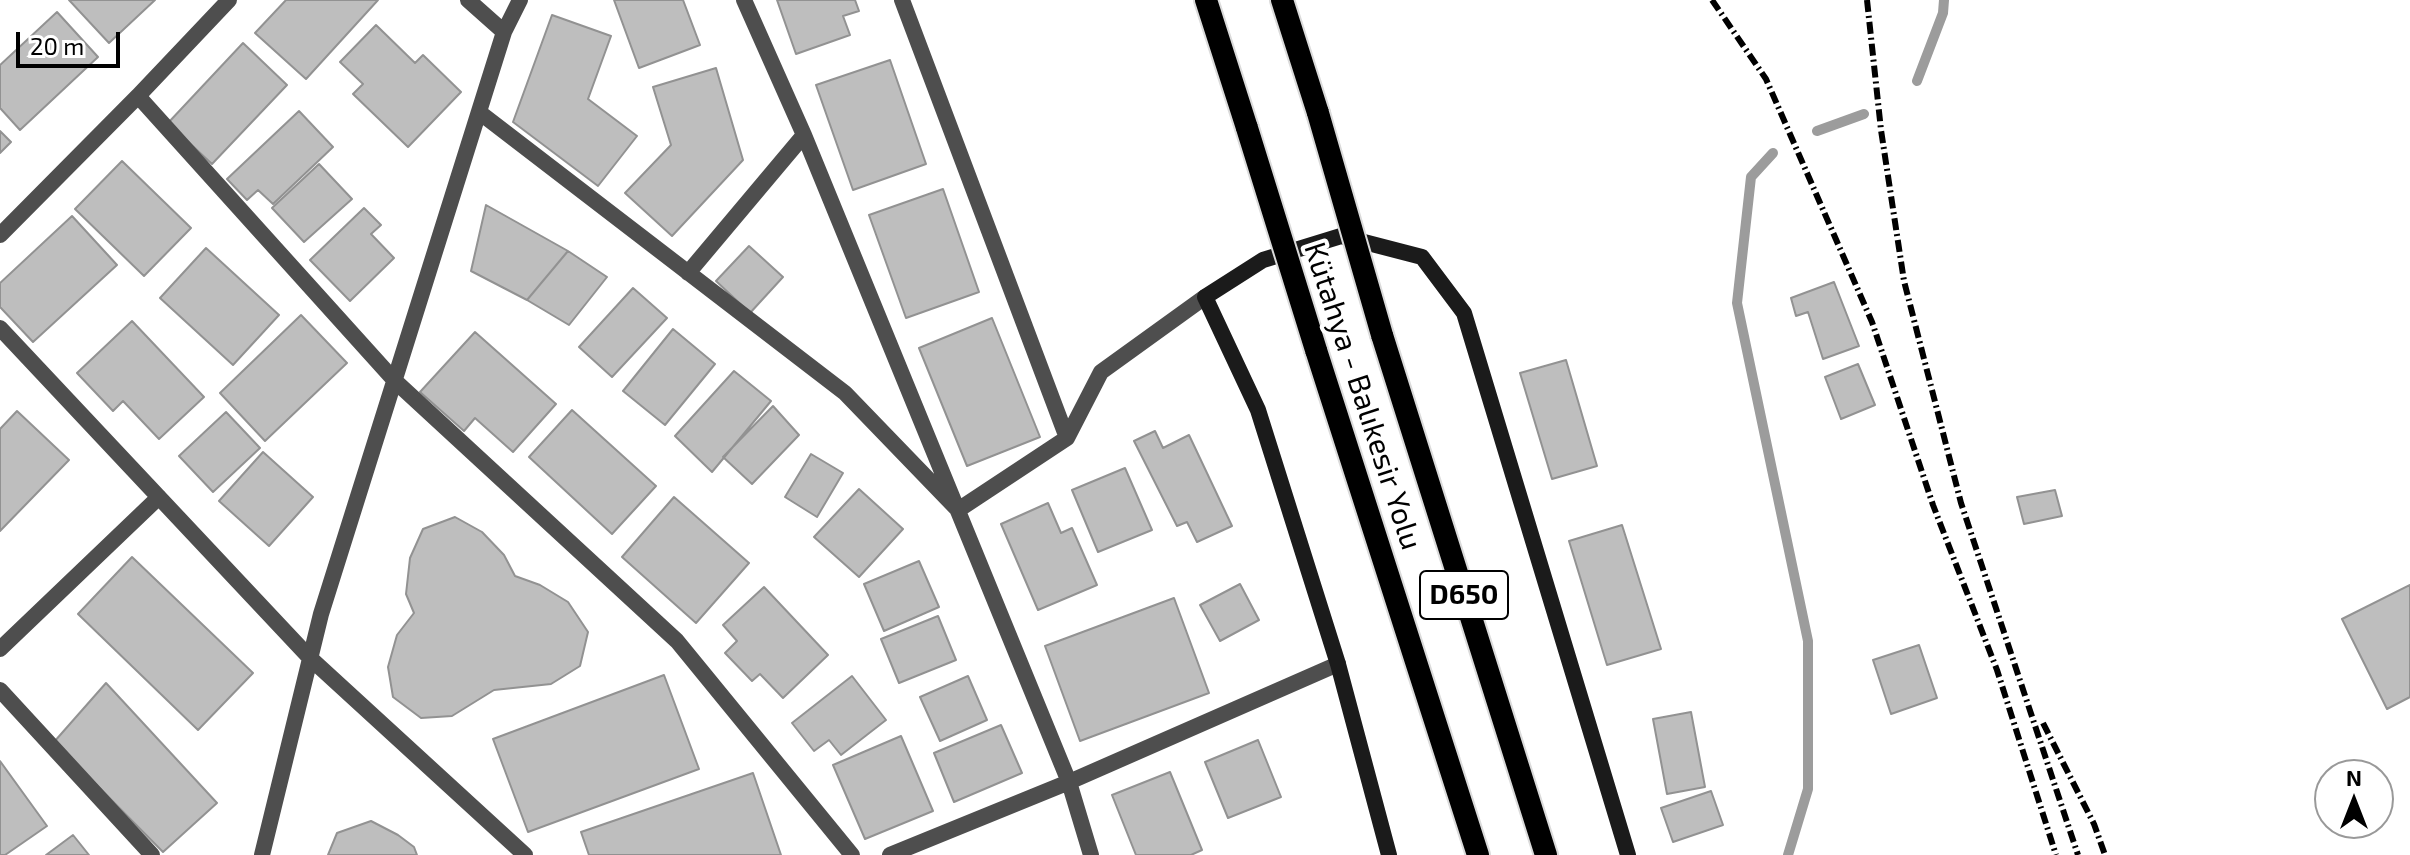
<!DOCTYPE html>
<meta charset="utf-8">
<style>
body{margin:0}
#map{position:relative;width:2410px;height:855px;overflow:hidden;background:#fff;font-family:"Exo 2",sans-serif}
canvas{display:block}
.north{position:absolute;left:2314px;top:759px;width:80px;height:80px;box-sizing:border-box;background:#fff;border:2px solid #999;border-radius:50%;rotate:0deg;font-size:22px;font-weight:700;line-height:32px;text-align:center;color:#000}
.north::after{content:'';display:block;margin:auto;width:28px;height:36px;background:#000;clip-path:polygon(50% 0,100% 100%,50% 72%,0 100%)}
.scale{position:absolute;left:16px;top:32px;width:104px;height:36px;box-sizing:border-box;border:4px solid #000;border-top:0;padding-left:10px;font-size:24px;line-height:28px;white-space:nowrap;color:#000;-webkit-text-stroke:6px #fff;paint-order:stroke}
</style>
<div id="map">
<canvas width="2410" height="855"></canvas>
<div class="north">N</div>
<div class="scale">20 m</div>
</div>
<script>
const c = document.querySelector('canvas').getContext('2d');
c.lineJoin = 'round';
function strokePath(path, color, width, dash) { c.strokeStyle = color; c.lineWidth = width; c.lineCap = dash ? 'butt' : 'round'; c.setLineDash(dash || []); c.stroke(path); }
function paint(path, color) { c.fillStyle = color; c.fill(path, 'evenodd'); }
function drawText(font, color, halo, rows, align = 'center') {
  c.font = font + ' "Exo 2",sans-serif'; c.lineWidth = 8; c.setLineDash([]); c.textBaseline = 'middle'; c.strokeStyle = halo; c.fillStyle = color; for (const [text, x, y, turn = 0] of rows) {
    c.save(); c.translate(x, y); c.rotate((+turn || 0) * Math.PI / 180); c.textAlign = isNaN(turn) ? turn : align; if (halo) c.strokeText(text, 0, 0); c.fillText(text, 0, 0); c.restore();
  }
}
const stream = new Path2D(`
 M1917 81 1943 13 1944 0
 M1817 131 1864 114
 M1773 153 1751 177 1737 303 1808 641V789L1788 855`);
const building = new Path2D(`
 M69 0H155L109 43Z
 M286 0H378L306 79 255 33Z
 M614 0H683L700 45 639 68Z
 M777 0H855L859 11 843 16 850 35 796 54Z
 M57 12 98 57 20 130 0 108V65Z
 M552 15 611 36 588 99 637 136 598 186 513 122Z
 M376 25 415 63 423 55 461 92 408 147 353 94 363 84 340 62Z
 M243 43 287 85 212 164 168 123Z
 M890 60 926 164 853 190 816 85Z
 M716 68 743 160 672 236 625 193 671 145 653 87Z
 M299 111 333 147 273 204 258 190 247 200 227 179Z
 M0 131 11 142 0 153Z
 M122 161 191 228 144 276 75 209Z
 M319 164 352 199 304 242 272 208Z
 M943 189 979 292 906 318 869 215Z
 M486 205 568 251 527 300 471 271Z
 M364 208 381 225 371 234 394 258 350 301 310 260Z
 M72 216 117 265 33 342 0 307V283Z
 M749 246 783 277 750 313 716 281Z
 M206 248 279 315 233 365 160 298Z
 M568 251 607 277 569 325 527 300Z
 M1834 282 1859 346 1823 359 1808 312 1796 316 1791 298Z
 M633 288 667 318 612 377 579 347Z
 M301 315 347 363 265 441 220 393Z
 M992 318 1040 437 967 466 919 348Z
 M132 321 204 397 159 439 123 401 113 411 77 373Z
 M673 329 715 364 665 425 623 391Z
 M475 332 556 404 513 452 475 418 464 431 420 392Z
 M1566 360 1597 466 1552 479 1520 373Z
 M1858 364 1875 405 1841 419 1825 377Z
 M734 371 771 401 712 472 675 436Z
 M773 406 799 435 752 484 723 457Z
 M572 410 656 486 612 534 529 457Z
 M17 411 69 460 0 531V429Z
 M226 412 260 448 213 492 179 456Z
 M1155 431 1163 448 1189 435 1232 526 1197 542 1187 522 1177 526 1134 441Z
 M263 452 313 497 269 546 219 501Z
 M811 454 843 473 817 517 785 497Z
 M1125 468 1152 530 1098 552 1072 490Z
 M859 489 903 529 859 577 814 537Z
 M2055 490 2062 516 2024 524 2017 497Z
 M674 497 749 563 696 623 622 557Z
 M1048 503 1061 533 1072 528 1097 585 1038 610 1001 524Z
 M455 517 482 532 504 555 515 576 540 585 568 602 588 632 580 666 551 684 494 690 452 716 421 718 393 697 388 667 397 635 414 613 406 594 410 558 423 529Z
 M1622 525 1661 649 1607 665 1569 541Z
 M132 557 253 673 198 730 78 614Z
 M919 561 939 607 884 631 864 584Z
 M1240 584 1259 620 1220 641 1200 605Z
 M2410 585V697L2387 709 2342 619Z
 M764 587 828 655 783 698 760 674 752 681 725 653 737 641 723 625Z
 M1174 598 1209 693 1080 741 1045 646Z
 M938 616 956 660 899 683 881 639Z
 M1919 645 1937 698 1891 714 1873 660Z
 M664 675 699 769 528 832 493 739Z
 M852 676 886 720 841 755 829 740 814 751 792 723Z
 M968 676 987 720 940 741 920 697Z
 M106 683 217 803 163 852 54 742Z
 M1691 712 1705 787 1667 794 1653 719Z
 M1001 725 1022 773 954 802 934 753Z
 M901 736 933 811 865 839 833 765Z
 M1258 740 1281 797 1228 818 1205 762Z
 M0 761 47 826 5 855H0Z
 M1170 772 1202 850 1191 855H1136L1112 795Z
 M753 773 781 855H589L581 832Z
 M1711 791 1723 825 1673 842 1661 808Z
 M371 821 398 835 414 847 417 855H328L337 833Z
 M73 835 89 855H46Z`);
const minor = new Path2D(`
 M468 0 504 32
 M744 0 804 135 1069 782 1091 855
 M902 0 1067 438
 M138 96 395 381 677 641 852 855
 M479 112 845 393 958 510 1067 438 1101 372 1205 297
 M0 235 138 96 229 0
 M688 273 804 135
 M0 328 310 658 525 855
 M0 649 159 497
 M0 690 152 855
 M262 855 321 614 504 32 520 0
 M890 855 1069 782 1338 664`);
const secondary = new Path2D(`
 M1389 855 1338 664 1258 410 1205 297 1263 260 1341 236 1422 257 1464 313 1628 855`);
const trunk = new Path2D(`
 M1206 0 1247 128
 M1282 0 1318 113
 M1382 335 1546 855
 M1316 350 1478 855`);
const rail = new Path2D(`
 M1712 0 1766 79 1872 322 1933 505 1997 670 2056 855
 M1867 0 1881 130 1904 281 1961 503 2078 855
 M2043 723 2094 824 2105 855`);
const trunkBridge = new Path2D(`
 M1318 113 1382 335
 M1247 128 1316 350`);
const shields = [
 [1464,595,88]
];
const shieldNames = [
 ["D650",1464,595]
];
const streetNames = [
 ["Kütahya - Balıkesir Yolu",1363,396,72]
];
strokePath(stream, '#9c9c9c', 10);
paint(building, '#bebebe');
strokePath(building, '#929292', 2);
strokePath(trunk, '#dbdbdb', 26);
strokePath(minor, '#4e4e4e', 16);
strokePath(secondary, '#1b1b1b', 16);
strokePath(trunk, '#000', 22);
strokePath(rail, '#000', 6, [12, 4, 2, 4]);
strokePath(trunkBridge, '#dbdbdb', 26, []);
strokePath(trunkBridge, '#000', 22);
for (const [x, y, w] of shields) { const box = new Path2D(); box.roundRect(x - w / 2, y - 24, w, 48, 6); c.fillStyle = '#fff'; c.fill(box); strokePath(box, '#000', 2); }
drawText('bold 28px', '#000', null, shieldNames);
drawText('30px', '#000', '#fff', streetNames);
</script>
